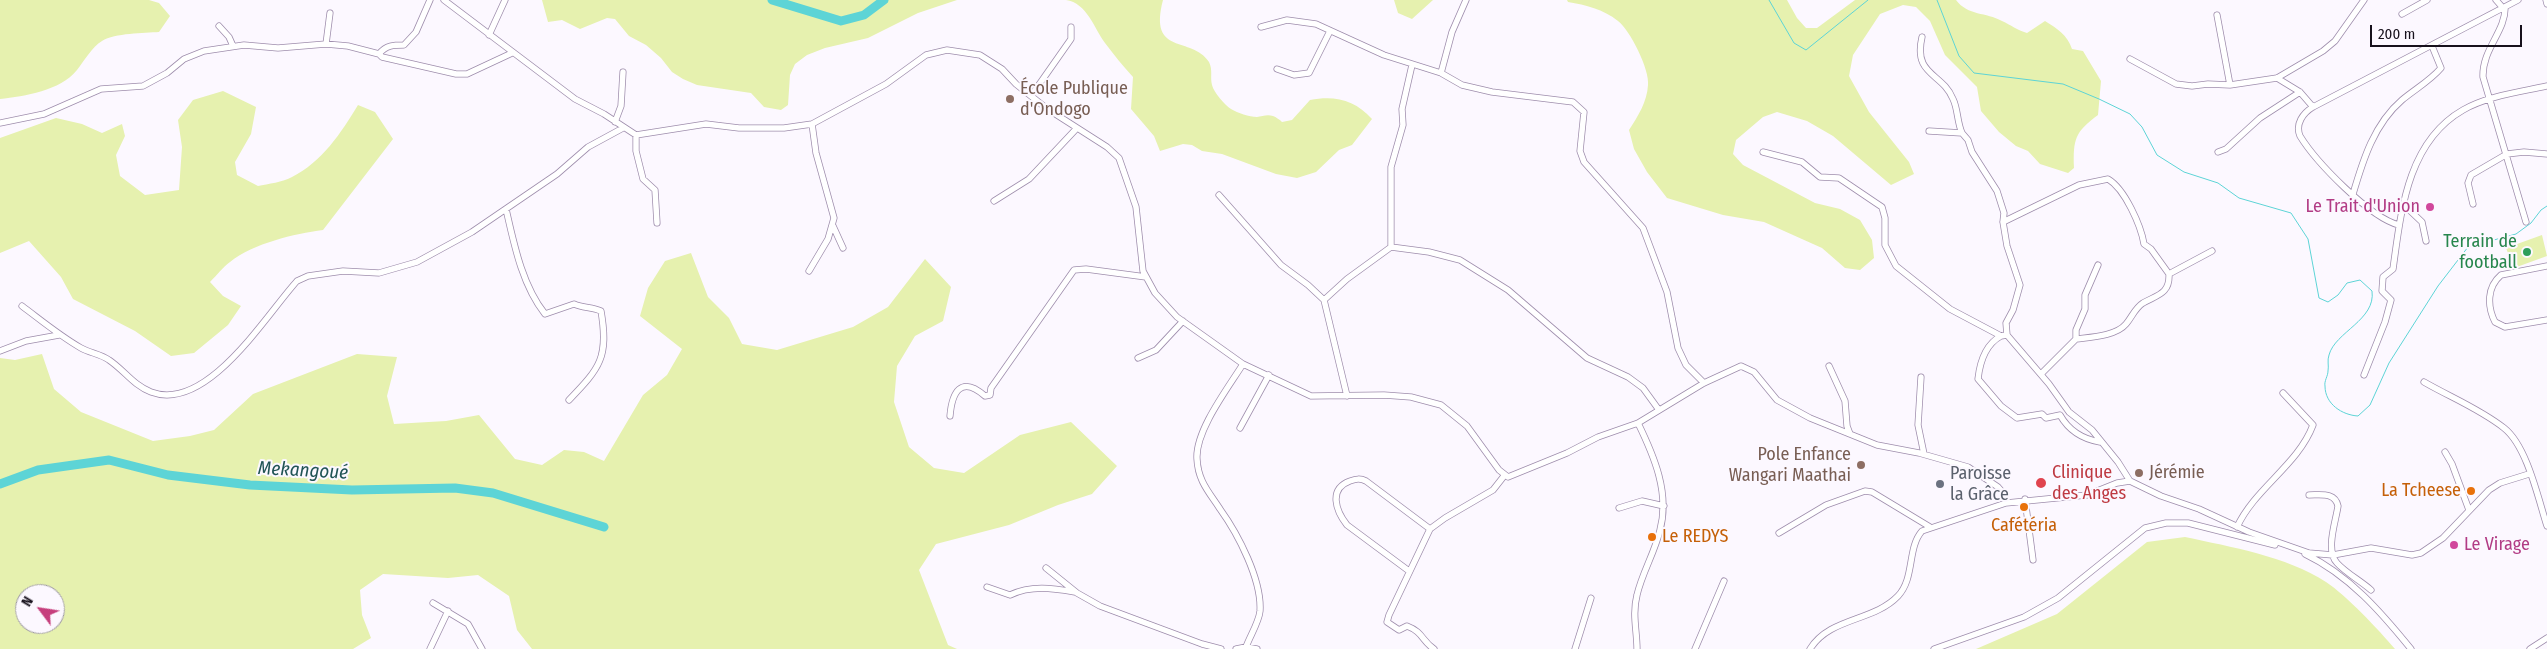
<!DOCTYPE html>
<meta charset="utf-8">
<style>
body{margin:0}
#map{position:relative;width:2547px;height:649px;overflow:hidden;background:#fcf8ff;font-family:"Fira Sans Condensed",sans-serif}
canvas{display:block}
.north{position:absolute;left:15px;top:584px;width:50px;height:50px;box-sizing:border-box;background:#fcf8ff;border:1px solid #a09ca4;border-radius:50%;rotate:301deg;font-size:14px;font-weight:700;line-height:20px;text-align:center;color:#17111c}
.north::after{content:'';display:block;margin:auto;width:18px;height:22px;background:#c63f7d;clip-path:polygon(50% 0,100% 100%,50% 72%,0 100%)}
.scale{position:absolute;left:2370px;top:25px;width:152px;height:22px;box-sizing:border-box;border:2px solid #17111c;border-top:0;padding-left:6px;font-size:15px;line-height:18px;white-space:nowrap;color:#17111c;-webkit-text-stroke:4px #fcf8ff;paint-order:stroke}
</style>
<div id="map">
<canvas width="2547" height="649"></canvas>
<div class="north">N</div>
<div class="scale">200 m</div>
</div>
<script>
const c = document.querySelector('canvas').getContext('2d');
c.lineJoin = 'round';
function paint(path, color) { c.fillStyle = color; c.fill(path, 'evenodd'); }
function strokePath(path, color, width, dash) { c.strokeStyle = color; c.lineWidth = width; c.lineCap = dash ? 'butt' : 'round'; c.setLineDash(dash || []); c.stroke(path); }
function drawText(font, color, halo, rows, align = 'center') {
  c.font = font + ' "Fira Sans Condensed",sans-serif'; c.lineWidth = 4; c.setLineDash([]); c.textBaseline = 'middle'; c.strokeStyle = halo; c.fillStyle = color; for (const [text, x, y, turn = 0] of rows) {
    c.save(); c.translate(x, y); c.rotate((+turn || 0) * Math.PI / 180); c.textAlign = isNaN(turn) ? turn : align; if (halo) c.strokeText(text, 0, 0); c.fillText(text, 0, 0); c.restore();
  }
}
const green = new Path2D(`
 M0 0H149L159 3 170 16 159 32C144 33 115 33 102 41 92 47 84 61 77 70 60 91 25 96 0 99Z
 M542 0H957L918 13 868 38 825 48 807 55 795 64 790 75 788 105 781 110 764 107 751 93 697 85 683 79 672 72 661 58 646 45 629 36 615 19 607 18 580 29 562 20 548 22Z
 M1066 0H1163C1148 57 1192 35 1209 62 1213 70 1210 77 1212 85 1214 93 1225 105 1231 109 1238 113 1249 117 1257 117 1262 116 1268 114 1273 116 1276 117 1280 120 1282 122L1292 120 1310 100C1335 95 1355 100 1372 119L1352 145 1339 150 1316 172 1297 178 1276 174 1222 154 1202 151 1192 145 1183 144 1160 151 1154 136 1131 109 1133 77C1123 66 1114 55 1105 43 1094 28 1087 3 1066 0Z
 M1394 0H1433L1412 19 1398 13Z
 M1567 0H1787L1797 18 1806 28H1817L1855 0H1956C1968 16 1986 12 2002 21 2011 25 2017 30 2027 33L2045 21C2058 29 2067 35 2072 49L2083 51 2101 81 2098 115C2075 132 2073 139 2074 168L2068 173 2040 164 2028 151 2016 146 1999 132 1981 111 1977 87 1945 55 1930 21 1916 7 1903 5 1880 14 1853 55 1849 76 1869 112 1909 162 1914 174 1891 185 1833 136 1807 121 1777 112 1763 117 1736 140 1733 154 1743 165 1815 203 1840 209 1860 220 1872 240 1874 258 1860 270 1845 268 1822 248 1764 222 1723 215 1667 198 1647 172 1634 149 1629 130C1638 116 1647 102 1648 85 1650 70 1630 30 1618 21 1603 9 1586 5 1568 2Z
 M223 91 256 107 251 134 235 162 237 175 258 186C268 184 283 182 292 177 322 162 341 133 358 105L375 112 393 139 323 230C294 234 254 243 230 262 223 267 217 275 210 282L223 296 241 306 228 325 194 353 171 356 135 331 73 299 61 277 29 241 0 253V138L56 118 82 124 102 133 122 124 125 136 116 155 120 176 145 195 179 190 182 147 178 120 193 100Z
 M2542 235 2547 256 2514 268 2506 248Z
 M691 253 708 297 729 318 742 344 777 350 853 327 888 307 925 259 951 287 943 321 915 336 897 366 894 402 909 447 934 468 964 473 1020 435 1071 422 1117 466 1092 494 1058 505 1009 525 936 544 919 570 948 645 957 649H532L517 630 509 596 478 575 448 578 383 574 360 590 362 615 371 638 353 649H0V358L15 360 42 354 54 389 81 412 153 441 190 436 214 430 253 394 357 354 397 357 387 396 394 424 446 421 479 415 515 459 542 465 564 450 584 452 604 461 643 395 667 375 682 349 640 316 648 288 665 261ZM25 594H55V624H25Z
 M2185 537C2231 547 2286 556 2326 582 2346 595 2379 630 2395 649H1976L2057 614 2147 542Z`);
const stream = new Path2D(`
 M1769 0 1794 43 1806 50 1868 0
 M1937 0 1959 56 1974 73 2063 84 2099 99 2130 114 2142 127 2157 155 2184 172 2218 183 2239 198 2291 213 2308 239 2319 298 2328 302 2338 295 2347 283 2360 280 2372 291C2376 320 2335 332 2329 355 2327 360 2329 366 2328 371 2328 376 2324 381 2325 386 2325 404 2342 415 2358 416L2370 405 2389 363 2438 286 2468 247 2516 234 2531 223 2541 210 2547 206`);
const river = new Path2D(`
 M772 0 841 21 864 15 884 0
 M0 484 38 470 109 460 168 475 250 485 352 490 455 488 493 493 604 527`);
const minor = new Path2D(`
 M444 0 575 99 604 114 636 135 706 124 739 128H784L812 124 886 84 926 55 947 50 980 55 1002 69 1016 84 1046 108 1107 147 1119 158 1136 207 1143 271 1155 293 1177 317 1243 364 1311 396 1384 395 1411 397 1441 405 1467 426 1499 470 1508 477 1567 453 1598 437 1638 423 1704 383 1741 366 1754 372 1777 400 1810 418 1877 445 1919 453 1968 467 1998 487 2005 495 2006 503
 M2496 0 2503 8
 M2546 0 2547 4
 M2505 7C2506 31 2482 49 2483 77L2526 222
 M2402 14 2427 0
 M2217 15 2230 85
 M219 26 229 37 233 46
 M1261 27 1287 20 1316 24 1384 55 1441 73 1462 85 1492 92 1573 102 1584 112 1580 151 1584 162 1643 228 1667 292 1678 348 1686 365 1704 383
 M489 35 505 0
 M1922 37C1913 76 1942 72 1953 99 1958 109 1957 122 1962 133
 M326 44 330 13
 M379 54 382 57 456 74H467L512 53
 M2130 59 2176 84 2192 86 2208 84 2230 85 2277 78 2323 51 2335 41 2364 0
 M1277 69 1294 75 1309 73 1330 31
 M1441 73 1452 32 1466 0
 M2277 78 2300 92 2313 107
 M1031 96 1071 39V27
 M615 122 621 106 623 72
 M0 123 44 114 101 89 143 86 167 73 184 59 204 51 244 45 278 48 326 44 348 46 379 54C386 45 394 45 404 45L416 32 430 0
 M1929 131 1962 133 1968 140 1972 152 1997 191 2004 213 2003 222 2007 246 2020 285 2013 310 2006 323 2007 335 2049 384 2069 412 2092 430 2118 462 2130 481
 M636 135V151L643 179 655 190 657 223
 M1763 152 1802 162 1820 177 1839 178 1876 203 1882 207 1885 218V245L1896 266 1950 309 2001 336 2007 335
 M2218 152 2226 149 2260 118 2300 92
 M2353 194C2363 160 2374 124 2402 100 2415 89 2430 81 2441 68L2432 46
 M1219 195 1281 265 1308 285 1324 300 1347 396
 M994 201 1029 179 1077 128
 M2403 204 2422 222 2426 241
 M2473 204 2468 183 2471 175 2507 154 2524 152 2547 154
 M506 209C514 244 522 285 545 314L574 304C583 308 592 307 601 311 609 357 600 368 569 400
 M2003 222 2079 185 2108 179C2125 189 2141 226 2144 244L2151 249 2169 274C2170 294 2157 295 2143 303 2135 308 2132 317 2126 324 2116 336 2091 337 2076 339
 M2399 225C2370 218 2316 162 2300 136 2295 124 2303 113 2313 107L2518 0
 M833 226 843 248
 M1391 247V167L1403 125 1402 109 1412 65
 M2547 266 2501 275C2487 287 2487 306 2495 322L2505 327 2547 320
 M809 271 828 239 834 218 816 153 812 124
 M2169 274 2212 251
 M1324 300 1347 279 1391 247 1429 252 1460 260 1508 290 1587 358 1628 377 1643 388 1659 410
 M22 306C42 321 60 336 81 348 90 353 101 354 109 360 124 370 133 385 151 392 207 413 266 315 297 281L308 276 343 271 379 273 417 262 472 232 557 174 588 147 623 128
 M2001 336C1986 344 1980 361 1978 379L2001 406 2017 418 2042 414 2046 418 2060 415C2069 431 2082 439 2100 442
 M0 351 26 341 59 335
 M1138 358 1156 350 1183 321
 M1243 364C1228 388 1195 431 1197 459 1198 481 1209 492 1220 509 1238 534 1262 580 1260 611 1259 622 1250 636 1246 647
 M1829 366 1845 401 1847 426 1850 434
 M2041 374 2076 339V330L2085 309V295L2098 265
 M2364 375 2385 322 2391 300 2382 291 2383 277 2393 269C2401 212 2407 142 2463 110 2487 96 2520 92 2547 86
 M1921 377 1918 425 1924 454
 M2424 382C2450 397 2480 409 2504 428 2527 446 2538 498 2547 526
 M950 416C952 392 961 375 985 396L990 395 991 388 1074 270 1086 269 1146 277
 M1240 428 1269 375
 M2445 452 2452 464 2469 510
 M2309 495C2321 495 2335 492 2338 506 2336 521 2325 550 2337 563 2346 573 2361 581 2371 590
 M2025 499 2033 560
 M1619 508 1642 501 1664 506
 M2237 527C2255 488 2298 465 2313 425L2283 393
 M1779 533 1826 505 1865 491 1872 492 1930 527
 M2305 554C2349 575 2381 612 2411 649
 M1046 568 1077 593 1100 606 1202 644 1221 649
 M1409 571 1347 525C1336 511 1328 489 1350 481 1356 479 1360 478 1366 481L1430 529
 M987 587 1010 595C1031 585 1052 588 1075 592
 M433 603 468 624 482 649
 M430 649 448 611
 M1236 649 1246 647 1257 649
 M1434 649C1422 641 1423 632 1407 626L1399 630 1387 622 1389 615 1430 529 1445 518 1493 490 1504 476
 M1575 649 1591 598
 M1637 649C1637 631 1632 614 1637 595 1642 573 1655 552 1660 530 1670 493 1654 456 1638 423
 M1695 649 1724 581
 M1810 649C1830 617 1873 622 1898 596 1915 578 1907 548 1922 531L2006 503 2087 495 2117 483 2130 481 2161 496 2199 509 2249 532 2309 553 2333 555 2371 548 2412 555 2421 553 2443 538 2489 490 2500 483 2529 474
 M1934 649 2024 617 2058 598 2145 528 2166 523H2188L2275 545
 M2530 649 2547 638`);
const markers = [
 [1010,99,5,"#8d6e63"],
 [2430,207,5,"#d1479c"],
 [2527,252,5,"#2e9e5b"],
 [1861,465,5,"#8d6e63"],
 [2139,473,5,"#8d6e63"],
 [2041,483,6,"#e0444e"],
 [1940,484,5,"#6b7280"],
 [2471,491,5,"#e8710a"],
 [2024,507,5,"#e8710a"],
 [1652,537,5,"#e8710a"],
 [2454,545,5,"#d1479c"]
];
const educationNames = [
 ["École Publique",1020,89],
 ["d'Ondogo",1020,110],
 ["Pole Enfance",1851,455,"right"],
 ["Wangari Maathai",1851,476,"right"],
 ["Jérémie",2149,473]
];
const hotelNames = [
 ["Le Trait d'Union",2420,207],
 ["Le Virage",2464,545,"left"]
];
const leisureNames = [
 ["Terrain de",2517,242],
 ["football",2517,263]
];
const healthNames = [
 ["Clinique",2052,473],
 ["des Anges",2052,494]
];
const worshipNames = [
 ["Paroisse",1950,474],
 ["la Grâce",1950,495]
];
const foodNames = [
 ["La Tcheese",2461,491],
 ["Cafétéria",2024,526,"center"],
 ["Le REDYS",1662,537,"left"]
];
const waterNames = [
 ["Mekangoué",303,471,3]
];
paint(green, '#e6f1af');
strokePath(stream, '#5dd4d6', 1);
strokePath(river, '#5dd4d6', 9);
strokePath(minor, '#9e8dac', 7);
strokePath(minor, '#fff', 5.5);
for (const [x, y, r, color] of markers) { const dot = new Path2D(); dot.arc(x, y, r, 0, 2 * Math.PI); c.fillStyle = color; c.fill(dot); strokePath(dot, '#fcf8ff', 2); }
drawText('18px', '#785e54', '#fcf8ff', educationNames, 'left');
drawText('18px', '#b23c85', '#fcf8ff', hotelNames, 'right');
drawText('18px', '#27864d', '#fcf8ff', leisureNames, 'right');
drawText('18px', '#be3a42', '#fcf8ff', healthNames, 'left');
drawText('18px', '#5b616d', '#fcf8ff', worshipNames, 'left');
drawText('18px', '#c56008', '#fcf8ff', foodNames, 'right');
drawText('italic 19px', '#215455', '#fcf8ff', waterNames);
</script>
